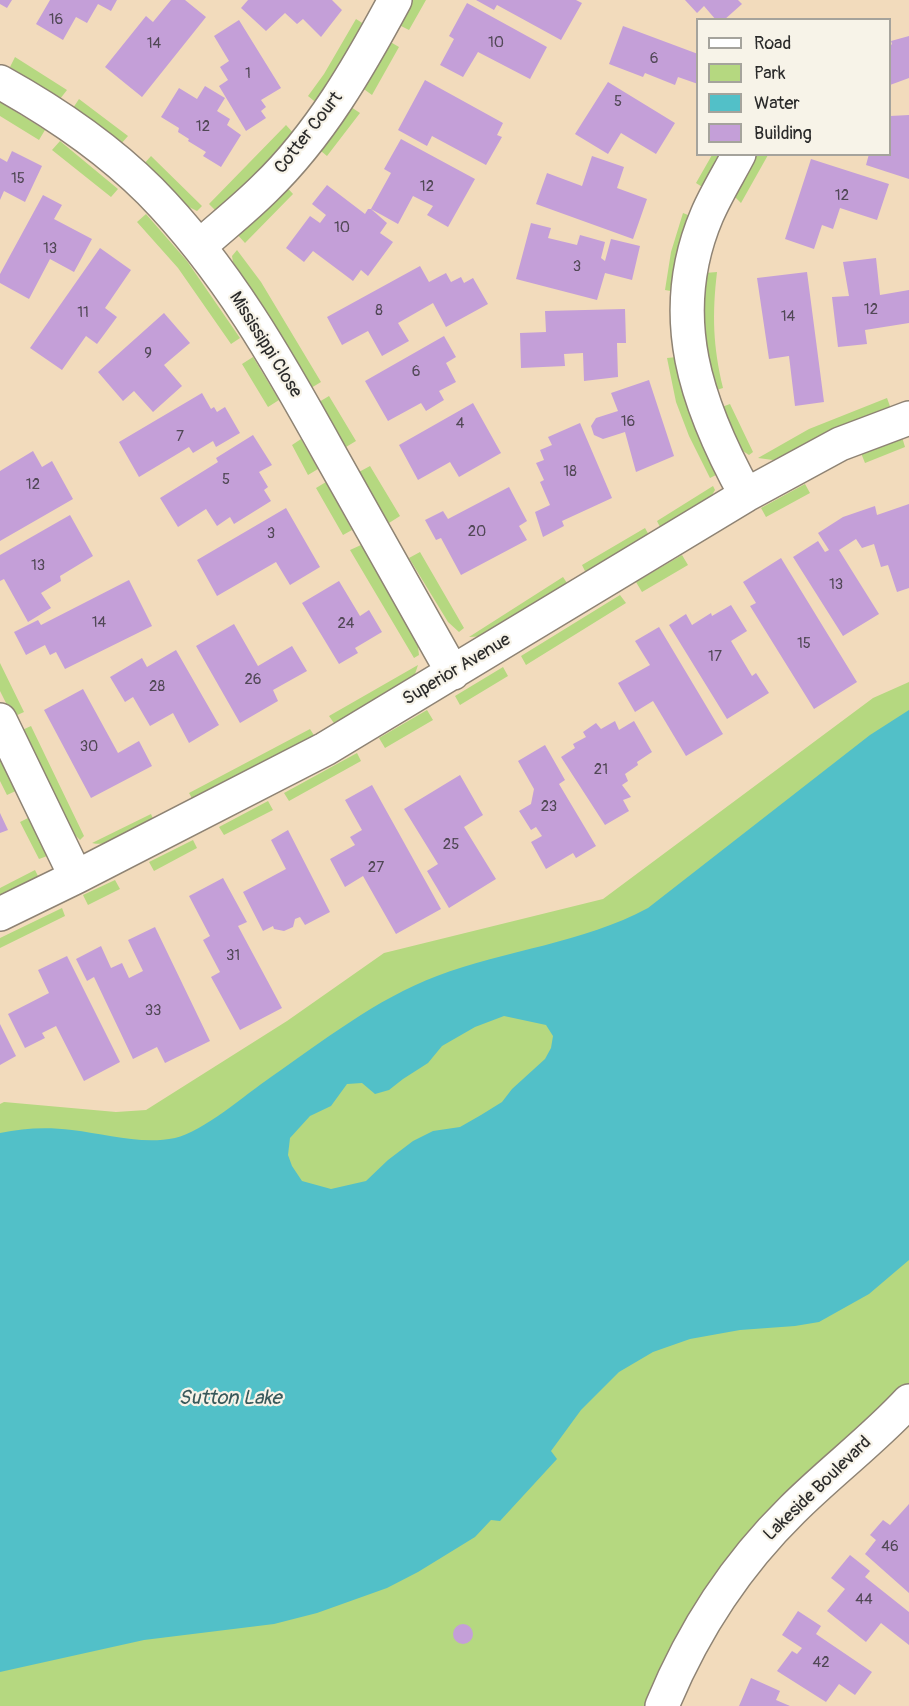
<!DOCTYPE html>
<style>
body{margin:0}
#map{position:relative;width:909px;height:1706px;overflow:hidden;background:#f2dbbc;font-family:Pangolin,sans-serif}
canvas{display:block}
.legend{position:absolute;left:696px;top:18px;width:195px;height:138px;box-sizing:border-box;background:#f7f3e8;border:2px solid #a5a39c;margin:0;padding:8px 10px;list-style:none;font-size:18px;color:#2b2b2b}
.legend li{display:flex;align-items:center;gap:12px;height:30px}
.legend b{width:30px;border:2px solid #a5a39c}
</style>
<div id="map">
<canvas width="909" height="1706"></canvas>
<ul class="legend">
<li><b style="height:8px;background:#fff"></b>Road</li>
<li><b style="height:16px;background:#b5d880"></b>Park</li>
<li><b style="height:16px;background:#52c0c8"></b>Water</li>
<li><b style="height:16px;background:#c49fd8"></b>Building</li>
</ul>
</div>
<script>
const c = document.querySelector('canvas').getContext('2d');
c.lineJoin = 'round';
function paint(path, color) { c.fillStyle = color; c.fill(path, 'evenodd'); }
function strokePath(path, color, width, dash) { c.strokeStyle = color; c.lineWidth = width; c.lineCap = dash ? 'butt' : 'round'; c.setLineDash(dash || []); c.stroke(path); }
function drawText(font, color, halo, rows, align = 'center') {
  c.font = font + ' Pangolin,sans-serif'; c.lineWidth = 4.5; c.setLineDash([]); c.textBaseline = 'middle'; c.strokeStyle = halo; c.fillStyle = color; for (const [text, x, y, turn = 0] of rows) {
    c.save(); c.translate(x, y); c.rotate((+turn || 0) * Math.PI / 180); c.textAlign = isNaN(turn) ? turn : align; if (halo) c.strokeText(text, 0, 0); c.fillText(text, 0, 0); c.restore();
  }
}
const green = new Path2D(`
 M410 0H426L409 30 397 24Z
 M356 19 367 26 319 105 308 96 324 74Z
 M387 40 399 47 372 95 361 87Z
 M15 57 67 90 60 99 10 67Z
 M79 99 128 136 120 145 73 108Z
 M0 102 45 130 39 140 0 116Z
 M348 105 360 113 327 156 316 147Z
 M286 125 296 136 221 209 215 210 209 204Z
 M60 141 118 189 111 197 52 150Z
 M712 155H726L707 190 696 183Z
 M755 155H768L741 203 732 194Z
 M151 156 202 206 197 211 183 204 143 165Z
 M284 184 293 194 245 243 236 233Z
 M683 213 693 217 676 292 665 290 671 252Z
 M146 214 187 261 240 338 231 344 178 268 137 222Z
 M237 250 261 282 321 382 311 388 268 313 233 262 232 256Z
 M717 272C712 315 713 346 723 388L713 391 703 342 705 273Z
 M253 357 279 400 268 407 242 364Z
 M677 357 720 473 710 478 689 436 676 402 667 358Z
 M329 396 356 441 346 447 319 402Z
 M887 398 891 409 773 460 758 458 809 429Z
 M730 404 753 452 749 455 740 449 719 408Z
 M902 437 905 447 865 463 861 453Z
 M301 439 318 469 308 475 292 445Z
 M370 466 400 516 389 523 359 472Z
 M326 482 352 530 343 535 316 488Z
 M805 484 810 493 766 517 761 508Z
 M713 486 715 490 709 500 662 531 657 521Z
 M645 528 650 537 587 575 582 565Z
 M361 545 417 639 419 655 414 658 350 550Z
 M420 552 464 628 459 632 448 622 409 558Z
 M682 555 688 565 642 592 636 582Z
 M563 577 569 586 487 636 469 637Z
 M620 595 626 603 526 665 521 656Z
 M0 663 24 712 13 717 0 691Z
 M418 665 414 677 336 726 329 716Z
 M503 667 508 676 460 705 455 696Z
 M909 682V1401L792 1510 662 1706H0V1104L4 1102 116 1112 146 1110 287 1021 384 953 603 899 873 698Z
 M427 710 433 720 385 748 379 738Z
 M31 726 84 836 80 840 72 832 20 731Z
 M310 729 315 737 194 802 189 793Z
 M357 753 361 761 289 801 284 793Z
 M0 755 20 789 7 795 0 781Z
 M268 801 273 810 224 835 219 827Z
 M151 814 154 821C136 830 113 848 92 843Z
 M34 815 50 855 39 859 20 822Z
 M193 840 197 848 154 871 149 862Z
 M35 870 38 876 34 881 0 900V888Z
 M115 880 120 889 88 905 83 895Z
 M62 908 65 916 0 948V938Z`);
const water = new Path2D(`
 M909 710V1260L869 1294 819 1322 795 1326 740 1330 690 1339 653 1352 619 1372 581 1410 551 1451 557 1459 500 1521 491 1520 475 1537 418 1572 387 1588 317 1613 274 1624 144 1640 0 1672V1133C24 1128 47 1127 72 1130 106 1134 141 1145 175 1138 203 1132 246 1094 271 1077 323 1041 376 999 437 976 506 950 583 943 648 908L870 735ZM504 1016 546 1025 553 1036 551 1048 545 1059 512 1089 502 1102 481 1115 460 1127 433 1131 413 1141 388 1160 366 1181 331 1189 302 1181 292 1166 288 1155 290 1138 310 1116 331 1106 347 1084 362 1083 375 1094 389 1090 403 1079 428 1063 442 1046 475 1027Z`);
const building = new Path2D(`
 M0 0H12L7 8 0 4Z
 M50 0H117L111 11 98 4 87 23 76 17 63 40 36 24Z
 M171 0H185L206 17 142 97 105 67 146 16 153 22Z
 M248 0H332L342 10 321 37 303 19 297 24 285 13 266 31 241 8Z
 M476 0H576L582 3 561 40 497 5 494 10Z
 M685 0H738L742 4 724 20H716L704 6 697 13Z
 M467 3 547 47 530 79 478 52 463 77 440 65 454 39 449 36Z
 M239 20 281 88 261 100 266 107 261 111 266 118 246 131 219 86 228 80 220 67 229 61 214 36Z
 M623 26 698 54V84L678 77 675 85 645 73 643 77 609 64Z
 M909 36V78L890 85V46L892 44 891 41Z
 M425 80 503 123 497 135 502 137 486 165 432 136 427 146 398 130Z
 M608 82 675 123 656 154 621 133 608 154 575 134Z
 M205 86 225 98 217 111 230 119 227 125 241 135 221 167 203 156 206 152 188 141 189 139 178 132 179 128 161 117 179 88 197 99Z
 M909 115V179L866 165 869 154H890V116Z
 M401 139 475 179 448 227 427 215 433 206 413 196 398 224 371 209 387 223 380 233 393 242 368 276 361 270 353 281 313 251 304 262 286 248 310 216 320 223 326 215 312 204 327 185 365 214 368 209H371L391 173 384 169Z
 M12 151 42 166 25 202 4 191 0 200V158L7 162Z
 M592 156 624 167 617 188 647 199 633 239 536 204 547 173 582 186Z
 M811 159 889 184 877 220 840 208 833 229 822 225 814 249 785 239Z
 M43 195 62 205 54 219 92 239 74 272 50 259 29 299 0 283V274Z
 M531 223 551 228 548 238 577 245 580 235 605 242 601 258 605 261 611 239 640 246 632 280 605 273 597 300 516 279Z
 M100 248 131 270 105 308 117 317 97 344 86 336 62 370 30 348Z
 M876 258 880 295 909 290V323L865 330 867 344 838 347 832 297 849 296 843 262Z
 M420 266 429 282 446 273 451 282 461 277 464 283 473 278 488 304 446 327 433 303 398 323 409 341 382 356 368 331 342 345 327 317Z
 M807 272 824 402 795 406 789 356 769 359 757 278Z
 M625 309 626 343H617L618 377 584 381 583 353 564 354 565 366 521 368 520 333 546 332 545 311Z
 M164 313 190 343 164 365 182 386 153 412 134 391 123 401 98 372Z
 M444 336 456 357 446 363 456 382 439 391 444 400 426 411 421 403 388 421 365 381Z
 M649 380 674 456 636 472 625 432 603 439 594 435 591 426 596 418 618 411 611 393Z
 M202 393 211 409 214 407 217 412 225 407 240 433 216 447 213 441 193 453 189 447 139 477 119 442Z
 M473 403 501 453 459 477 450 462 418 480 399 445Z
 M580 423 612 498 562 521 564 526 543 537 535 512 550 505 540 482 544 480 536 463 544 460 540 450 552 445 548 437Z
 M253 435 272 465 259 472 268 487 264 490 271 501 234 524 230 517 217 526 206 509 178 527 160 498 218 462 216 458Z
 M33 451 42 467 52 461 73 499 0 541V471Z
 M509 487 527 521 519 526 527 540 461 575 441 538 436 540 425 520 443 511 448 519Z
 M909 504V588L897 592 888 565 881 567 874 544 862 548 856 539 839 550 879 614 843 636 793 557 818 541 825 552 829 550 818 533 843 517 875 506 877 515Z
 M286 508 320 567 290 585 276 562 217 596 197 560Z
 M70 515 93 556 60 576 61 581 41 593 51 608 28 622 4 579 0 581V555Z
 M781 558 857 682 814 709 750 606 756 603 743 582Z
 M129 580 152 626 65 669 56 652 50 655 45 645 26 655 14 632 38 620 41 625Z
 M339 581 360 616 369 610 382 632 355 648 358 653 339 664 302 603Z
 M731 605 747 631 731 641 752 676 756 673 769 693 727 719 669 625 686 614 692 625 711 613 712 616Z
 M234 624 258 666 292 646 307 671 273 690 278 701 240 723 196 646Z
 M659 627 723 734 686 756 653 701 635 712 618 683 650 665 635 641Z
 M176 650 219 725 189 743 173 713 150 726 133 697 125 702 110 677 142 658 147 667Z
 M83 689 118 753 139 741 152 766 91 798 44 710Z
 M615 721 619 730 634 721 652 752 637 762 638 765 625 774 628 781 622 785 631 797 623 800 629 811 605 825 561 757 575 748 573 744 586 737 583 732 596 723 601 729Z
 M545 745 565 780 559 784 596 846 576 858 573 853 546 869 531 842 542 836 536 827 531 830 519 811 531 804 534 789 518 761Z
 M460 775 483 815 464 827 496 879 449 908 427 871 438 864 404 809Z
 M372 785 441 909 396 934 363 876 345 887 330 859 355 845 350 837 362 830 345 800Z
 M0 813 8 830 0 833Z
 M288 830 330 912 305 925 300 917 295 919 293 927 284 931 274 929 273 926 263 931 243 892 286 869 271 840Z
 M223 878 247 922 238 926 282 1008 240 1030 211 977 220 972 203 940 210 936 189 896Z
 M155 927 210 1041 165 1063 157 1047 133 1059 94 977 87 981 76 959 101 946 111 968 122 963 129 978 143 971 128 940Z
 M67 956 120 1062 84 1081 56 1026 42 1033 45 1038 25 1048 8 1014 49 993 38 970Z
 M0 1024 16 1056 0 1065Z
 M909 1504V1593L865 1554 876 1540 870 1535 883 1520 890 1525Z
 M850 1555 870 1571 865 1577 909 1612V1645L881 1623 866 1642 827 1611 845 1589 831 1578Z
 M798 1611 821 1626 816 1634 872 1672 855 1695 839 1684 826 1702 777 1671 792 1651 797 1654 802 1648 782 1635Z
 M453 1634a10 10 0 1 1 20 0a10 10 0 1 1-20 0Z
 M751 1678 780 1691 776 1700 790 1706H739Z`);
const minor = new Path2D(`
 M0 82C54 112 106 147 150 191 226 268 279 362 331 456 372 528 412 601 453 673
 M739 154C728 175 716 194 707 215 664 316 697 406 746 495
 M200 246C221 227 244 209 265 188 320 135 359 67 395 0
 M0 720 76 877
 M0 914 76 877 325 749 746 495 840 444 909 418
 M662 1706C692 1633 736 1565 792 1510 830 1472 873 1440 909 1401`);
const numberNames = [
 ["16",56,20],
 ["10",496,43],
 ["14",154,44],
 ["6",654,59],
 ["1",248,74],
 ["5",618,102],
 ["12",203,127],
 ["15",18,179],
 ["12",427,187],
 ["12",842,196],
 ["10",342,228],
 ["13",50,249],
 ["3",577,267],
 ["12",871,310],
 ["8",379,311],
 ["11",83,313],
 ["14",788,317],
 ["9",148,354],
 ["6",416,372],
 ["16",628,422],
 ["4",460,424],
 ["7",180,437],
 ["18",570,472],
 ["5",226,480],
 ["12",33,485],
 ["20",477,532],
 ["3",271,534],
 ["13",38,566],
 ["13",836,585],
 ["14",99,623],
 ["24",346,624],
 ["15",804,644],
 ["17",715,657],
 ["26",253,680],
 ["28",157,687],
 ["30",89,747],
 ["21",601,770],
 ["23",549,807],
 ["25",451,845],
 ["27",376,868],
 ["31",233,956],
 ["33",153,1011],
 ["46",890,1547],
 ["44",864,1600],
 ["42",821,1663]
];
const streetNames = [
 ["Cotter Court",309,133,-52],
 ["Mississippi Close",265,345,58],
 ["Superior Avenue",457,670,-31],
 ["Lakeside Boulevard",818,1489,-44]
];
const waterNames = [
 ["Sutton Lake",230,1399]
];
paint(green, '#b5d880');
paint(water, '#52c0c8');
paint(building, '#c49fd8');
strokePath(minor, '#8e8374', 36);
strokePath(minor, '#fff', 33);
drawText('15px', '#514856', null, numberNames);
drawText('18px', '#2b2b2b', '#f7f3e8', streetNames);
drawText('italic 20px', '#37585a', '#f7f3e8', waterNames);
</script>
